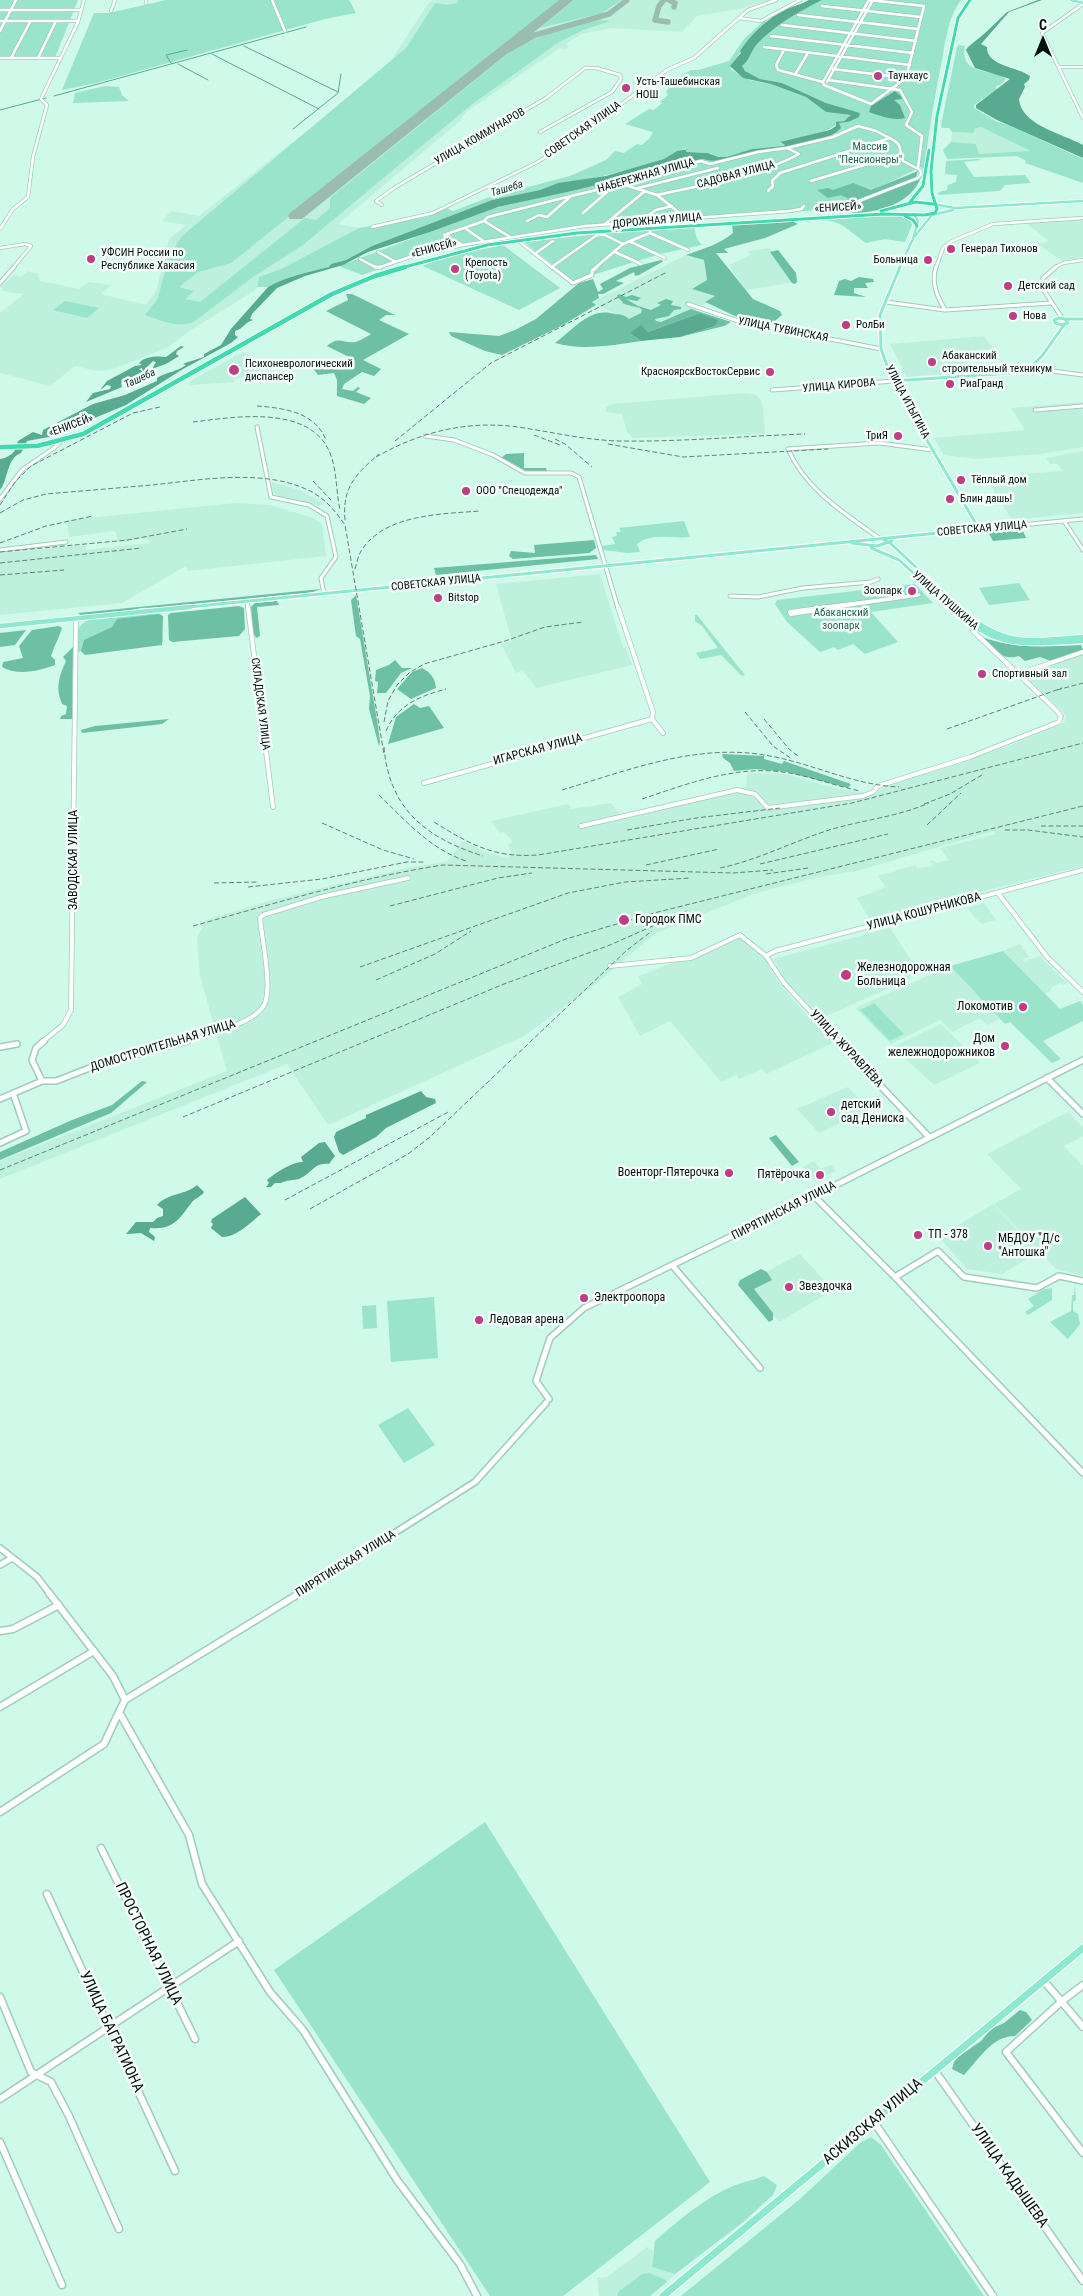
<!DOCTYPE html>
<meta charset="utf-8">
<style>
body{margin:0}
#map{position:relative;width:1083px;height:2296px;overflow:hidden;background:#cff9e9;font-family:"Roboto Condensed",sans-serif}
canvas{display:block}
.north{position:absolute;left:1018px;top:15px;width:50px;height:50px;-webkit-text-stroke:4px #f5fdfa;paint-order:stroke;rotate:0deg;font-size:14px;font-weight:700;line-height:20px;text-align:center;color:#03100c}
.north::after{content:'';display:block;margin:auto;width:18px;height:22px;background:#03100c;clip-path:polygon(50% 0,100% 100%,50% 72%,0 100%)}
</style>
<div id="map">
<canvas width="1083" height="2296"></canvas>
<div class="north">С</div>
</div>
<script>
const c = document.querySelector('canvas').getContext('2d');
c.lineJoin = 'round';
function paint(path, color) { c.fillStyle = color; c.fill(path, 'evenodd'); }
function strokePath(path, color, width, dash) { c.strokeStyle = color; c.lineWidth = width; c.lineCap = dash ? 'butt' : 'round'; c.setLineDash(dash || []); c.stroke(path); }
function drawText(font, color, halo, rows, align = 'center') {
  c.font = font + ' "Roboto Condensed",sans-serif'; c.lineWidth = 5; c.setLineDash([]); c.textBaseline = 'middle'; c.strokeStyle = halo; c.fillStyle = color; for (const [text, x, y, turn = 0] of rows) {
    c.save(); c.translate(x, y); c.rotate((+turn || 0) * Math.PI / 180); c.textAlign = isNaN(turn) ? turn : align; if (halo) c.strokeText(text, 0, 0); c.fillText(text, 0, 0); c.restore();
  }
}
const built = new Path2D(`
 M433 0H771L734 10 697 16 682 32 612 28 581 34 566 44 569 47 566 49 560 48 466 112 460 121 338 224 359 228 281 269 260 277 257 287 254 291 188 332 167 348 110 370 98 371 75 366 50 386 0 373V313L24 294 1 291 3 289 0 287 14 275 21 277 28 271 38 274 40 281 79 289 88 282 112 285 101 294 146 305 156 291 169 239 186 225 162 221 171 211 199 216 317 123 390 62 428 4Z
 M981 127 1029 149 1031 152 979 154 976 144 951 142 952 132 973 133 974 129Z
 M1083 219V257L1062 261 1038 244 1049 241 1026 223Z
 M770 248 795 282 745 290 729 265 751 255 748 251Z
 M686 255 704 260 707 280 693 289 715 296 684 319 651 329 591 303Z
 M984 336 994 349 959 352 971 372 907 377 890 344Z
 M243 352 260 361 255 363 259 365 257 375 235 379 234 382 190 385V381Z
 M745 393 756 395 760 399 763 407 765 434 633 438 627 432 622 414 606 412V407L613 404Z
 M1083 402V409H1081L1083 412V447L1041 454 975 459 944 455 934 438 1025 430 1011 408Z
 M1083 451V513L1012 520 985 477 1062 471 1058 464H1050L1046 458Z
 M272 482 299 490 325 504 319 506 276 495 271 490Z
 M236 503 271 505 313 518 322 524 326 556 188 571 186 566 122 603 0 615V553L76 546H85L86 550 150 543 147 538 118 542 116 532 113 531 69 537 67 520Z
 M600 574 623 648H626L632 665 536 688 523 671 516 673 501 644 512 641 496 584Z
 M1083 654V866L870 920 857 898 886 887 878 876 915 865 918 868 933 866 930 861 932 860 937 863 949 860 940 848 996 834 993 831 857 871 819 877 756 893 656 933 597 983 524 1036 328 1125 287 1064 0 1179V1161L227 1071 200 976 197 937 206 920 276 899 403 869 448 861 462 841 488 853 508 858 511 851 508 845 513 842 504 832 500 833 491 821 569 804 571 809 611 803 620 815 746 787 747 773H761L786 774 838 789 875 794 887 785 1006 747 1064 723 1066 717 1064 713 1023 674Z
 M984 903 996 920 981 924 967 908Z
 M890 928 917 969 908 972 911 978 822 1018 785 980 773 959Z
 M741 937 762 955 783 988 814 1023 817 1021 835 1042 766 1074 762 1069 739 1079 736 1075 721 1082 670 1021 640 1036 618 997 642 984 638 976Z
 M1020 944 1029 957 1023 959 1024 961 1040 956 1067 983 1063 985 1061 983 1052 987 1050 991 1044 994 1003 951Z
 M950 966 1000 1019 987 1025 980 1018 952 1032 940 1020 891 1044 855 1008Z
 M941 1024 980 1063 934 1085 893 1047Z
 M848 1087 868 1110 819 1133 797 1109Z
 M1068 1112 1083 1127V1136L1064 1146 1083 1166V1276L1056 1269 994 1204 1021 1189 987 1154Z
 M814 1161 821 1169 831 1165 836 1171 816 1181 803 1167Z
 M993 1204 1038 1252 1002 1274 967 1269 939 1237Z
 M800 1254 833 1290 779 1322 745 1283Z
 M647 2247 653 2251 652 2267 675 2274 667 2282 666 2280 618 2292 617 2296H599L597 2278 607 2277Z`);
const green = new Path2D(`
 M0 0H78L54 60H0Z
 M166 0H349L356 13 325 19 96 83 62 90 94 13H109Z
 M458 0H559L231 263 198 272 179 287 194 291 185 299 200 302 305 218 316 220 330 208V198L510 52C533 38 584 16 611 21L583 30 559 42 471 105 303 245 253 277 195 321C180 330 160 320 145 315L158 298 169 255 182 236 406 48 435 3 448 5 457 3Z
 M575 0H621L602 13 540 28Z
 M822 0H961C949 16 946 36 943 55 935 93 929 131 924 170L921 167 863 195 820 210 632 223 540 233 465 245 414 257 362 275 339 266 491 209 704 159 722 160 754 151 796 146 835 135 839 123 848 122 860 113 826 103 782 83 760 79 745 71 742 66C748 62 747 56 752 50 768 26 797 12 822 0Z
 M764 21 767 22 746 43 730 69 749 80 771 84 806 97 826 112 851 115 850 117 822 133 781 142 780 143 785 145 782 146 752 149 730 157H715L711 153 686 152V148L664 159 636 168 590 179 558 183 540 190 492 200 372 246 346 260 331 264 329 267 293 276 268 287H257L259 277 281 269 359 228 427 217 447 208 453 211 490 197 570 176 606 160 615 151 624 153 637 144 642 145 650 138 653 132 625 124 649 109 654 110 662 103 660 102 668 95 666 92 674 81 670 80 675 76 679 77 691 70H698L729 61 744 39Z
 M959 45 965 46C959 76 992 68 1006 79L1000 85 996 86V90L974 105V108L997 122 1008 125 1083 159V183L1025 163 1026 161 1017 156 947 159 943 150 951 142 976 144 979 154 1031 151 981 127 974 129V133L952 132 949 128H942L941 125 957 47Z
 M105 86 119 87 122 95 129 101 73 103 75 93Z
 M978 159 980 160 964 162 974 177 1025 175 1031 183 1005 185 1000 191 938 195 939 192 947 190 948 185 956 182 957 175 945 174 946 161Z
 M892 216 905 217 911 221 912 225 905 242 885 239 866 243C842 225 837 216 806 222L803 220Z
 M694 226 697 239 702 245 660 254 573 281 524 242 617 232Z
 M503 245 560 288 519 310 423 266 438 259Z
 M65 301 99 308 87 318 53 310Z
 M684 521 690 537C673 539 652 532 637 544L640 552 628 553 603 550 602 546 615 544 612 537 617 536 616 532H621L619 528Z
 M1019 583 1030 600 989 605 979 588Z
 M915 584 933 603 871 612 898 642 865 654 853 644 838 650 834 647 820 652 787 622 775 604 777 600Z
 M159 613 162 615 163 642 161 644 78 652C78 636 73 626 91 619Z
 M695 615H697L745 675 742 676 721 655 700 659 696 653 718 648 702 626 695 621Z
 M1003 951 1060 1009 1080 1001 1083 1005V1021L1043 1041 1061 1059 1052 1063 1010 1022 1005 1024 950 966Z
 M874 1003 904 1034 890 1041 860 1010Z
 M1075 1283 1076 1300 1073 1302V1311L1078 1314 1080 1324 1068 1339 1050 1322 1071 1311 1072 1295H1074Z
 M1052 1288V1300L1028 1315 1025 1312 1034 1306 1028 1299 1044 1289Z
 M434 1297 438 1358 391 1362 387 1301Z
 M376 1305 377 1328 363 1329 362 1306Z
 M408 1408 435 1445 404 1463 378 1425Z
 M485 1822 710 2182 563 2296H490L274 1970Z
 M871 2137 881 2145 984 2296H681L800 2199 860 2143Z
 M764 2176 777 2185 773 2195 742 2223 675 2274 652 2267 655 2241C679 2220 704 2198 733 2186 743 2182 754 2180 764 2176Z
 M649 2273 666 2280 667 2282 650 2296H617L618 2292 642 2274Z`);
const forest = new Path2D(`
 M918 171 916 177 904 183 828 213 817 212Z
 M921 177C910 208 866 216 837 212Z
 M853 183 871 190 849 199 841 195 828 198 817 190 828 188 833 190Z
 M792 221 798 224 765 238 724 249 728 253H716L753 299 780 311 782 315C778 318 774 322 770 324 758 330 718 307 705 302L715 296 692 289 707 280 704 260 686 255C703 249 720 244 733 233L732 224Z
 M778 250 796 273 797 282 795 284 792 283 770 252Z
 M661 260 663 261 662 262 639 275 635 276 634 272 616 281 624 283 603 294H598L599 298 592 302 596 305 563 325 502 355 485 351 451 336 449 332 499 336 515 330 536 319 579 283 593 279 598 292 603 289 600 284 630 268Z
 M859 277 873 279 874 282 865 283 868 288H854V293L866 297 834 295 839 281 845 279 851 281Z
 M346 294H352L395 315H386L379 320 409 334 363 360 381 369 374 376 362 372 344 384 342 389 353 391 358 387 360 388 356 392 371 398 364 404 337 396V380L334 373 318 375 312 367 323 369 349 357 327 346C339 335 344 344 355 342 360 341 366 337 371 334L326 311 348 300Z
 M619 294 626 297 632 295 641 298 637 301 626 299 638 306 651 310 661 305 657 303 666 299 673 301 671 305 681 307V309L674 310 669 316 655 319 656 321 661 322 691 309 731 322 724 326 680 337 715 326 717 320 700 313 648 332 630 333 641 341C614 345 582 351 555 343 572 331 588 309 610 313 618 315 622 313 629 319L641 313 642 310 640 308 624 304 617 296Z
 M524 453V468H546L547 471 525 472 501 458 506 454Z
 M1005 528 1013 532 1023 531 1026 538 993 541 988 532 991 530Z
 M594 540 596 548 589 553 513 559 509 556 511 551 535 553 534 545Z
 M596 555 598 559 436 575 434 568Z
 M321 589 310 593 167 607 141 608 124 612 82 616 78 613Z
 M356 595 378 726 380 742 379 746 369 709 370 696 360 639 356 636 351 600Z
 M277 601 279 605 257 607 260 636 256 638 253 632 251 607 255 603Z
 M239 606 244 608 245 629 239 636 172 642 169 640 168 615 171 613Z
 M158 614 163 616 162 645 85 655 81 651 84 640 112 627 117 619Z
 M59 626 62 628C59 638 54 646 51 656L55 660V665C40 671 17 676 2 667L3 662 23 658 19 646 32 630Z
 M26 630 15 645 0 647V633Z
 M979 636C1012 649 1046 647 1081 645L1083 650 1051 661 1040 657 1025 661 1019 656C1002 662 991 647 979 636Z
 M73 647 72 719H60L61 716 66 714 67 706 62 704C55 688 59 676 66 661L63 657Z
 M395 660 402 668H412L401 673 386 693H377L378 682 375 681 376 670 389 665Z
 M422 668C431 673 435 678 436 688L411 699 397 689 412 672Z
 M414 704 420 708 429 706 444 728 388 744 396 717Z
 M169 719 162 724 82 733 81 730 95 726Z
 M722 754 764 756V759L782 764 784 761 851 784 848 788 787 772 755 769 734 771 730 763 723 758Z
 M142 1081 147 1082 111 1113 0 1160V1152L72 1120 112 1105Z
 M776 1135 799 1162 792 1166 769 1138Z
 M761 1269 767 1272 772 1280 754 1289 773 1313V1320L769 1322 738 1285 740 1280Z
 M1020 2010 1026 2012 1032 2020 1015 2036C992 2036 979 2059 964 2075L952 2069 954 2062 958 2057 981 2041 991 2029 1004 2023Z`);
const water = new Path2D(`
 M809 0H822C798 12 776 24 757 44 751 51 749 61 742 66L745 71 760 79 782 83 826 103 860 113 859 117 848 122 839 123 841 128C828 144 777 148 756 151 739 154 722 165 703 159L576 190 498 207 430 232 368 252 343 265 305 276 277 288 252 314 250 319 253 320C245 322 243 329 235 331V335L238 337 231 343 183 369 126 405 80 424H75L54 436 27 441 21 453C6 459 9 478 0 490V459C10 457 16 453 18 441L33 432 42 435 43 430 93 404 125 395 157 381V378C166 372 177 372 186 365L183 364 185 363 204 357V354L221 345 231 329 268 287C287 276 309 272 329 267L331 264 346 260 372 246 492 200 540 190 558 183 606 176 664 159 677 151 689 149 686 150V152L708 153 718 157H727L752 149 783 146 785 145 780 142 830 130 836 126V122L844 121 851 115 826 112 806 97 771 84 743 78 730 66 741 53 740 51C750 35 768 18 786 9 794 6 802 4 809 0Z
 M1038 0H1042L1009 12 981 44 987 47C986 66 1018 67 1030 76L1029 80 1024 84 1025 87 1019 99C1021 125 1061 133 1083 145V158L997 120 976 108V105L1010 79 975 68 966 50 968 47 984 34 1007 12Z
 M895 91 901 96 902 99 894 100 900 105 905 118C894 121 880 116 869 112L871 106Z
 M700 313 718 320 715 326 680 337 641 341 630 333 641 325 648 332Z
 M181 346 184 347 177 351 176 354 179 356 166 364 152 369 156 362 153 361 146 368 147 371H143L142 368 139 369 142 371V375L131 380 132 377 127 378 123 382 130 383H121L122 387 86 402 93 393 110 389 111 386 107 385 100 390 107 381 135 366 142 365 139 363C145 356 158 356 166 357Z
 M421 1091 426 1097 435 1099 436 1103 386 1128 376 1137 343 1155 339 1152 334 1137 336 1132 366 1118V1115Z
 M325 1142 335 1156 329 1164C314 1162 312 1173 301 1178 295 1181 288 1179 281 1183H275L271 1187H266L269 1183 267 1180C274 1174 293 1161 303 1162L301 1157 319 1143Z
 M197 1185 204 1192C201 1197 195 1198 192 1202 179 1219 174 1230 150 1228L149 1232 155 1237 154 1241 141 1233 126 1234 136 1222H153L157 1218 163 1216V1209L157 1205C168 1193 186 1195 197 1185Z
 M245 1197 261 1214C250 1223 237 1237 222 1237L211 1228 213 1224 211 1222 212 1219Z`);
const stream = new Path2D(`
 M244 46 338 92
 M212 54 319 109
 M171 63 166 55 187 50
 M178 64 208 80
 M54 96 306 27
 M0 110 46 98
 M293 129 338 93 341 74`);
const river = new Path2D(`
 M825 106 852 113`);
const taxiway = new Path2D(`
 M664 0 659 6 655 20 668 22
 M669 0 675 3 674 7
 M499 55 535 35 609 14 627 0`);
const runway = new Path2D(`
 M559 0H574L302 219H290L288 216 290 213Z`);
const minorFar4 = new Path2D(`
 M146 0V3
 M272 0 285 31
 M1083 4 1042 33 1083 118
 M822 6 921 17
 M0 10H81
 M111 11 115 0
 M798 15 918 29
 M739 18 761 21 800 0
 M0 21H78
 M782 25 916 41
 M0 31 16 0
 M771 36 913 53
 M764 47 910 65
 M784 50 776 65 778 70 823 82
 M0 58H60
 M11 58 30 22
 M38 58 56 21
 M1058 67H1083
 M833 69 906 78
 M796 73 808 53
 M828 80 900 90 912 112 906 125 922 136 918 168
 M827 82 873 0
 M824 85 871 104 906 78 924 6 869 0
 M824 85 823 82 869 0
 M41 99 78 22 84 0
 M811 181 901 154
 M622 184 657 195 692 223
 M638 188 718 168
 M768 191 773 186 772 181 780 173 890 138
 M657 195C705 184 755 178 799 154L787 148
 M382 205 376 201 394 188 546 98 585 68H596L620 75 621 79 612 92 540 132
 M583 213 607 192V189
 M484 221 510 237
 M527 221 539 215 547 217 571 196 622 184V181L701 161 710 164 758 152 787 148 833 137 858 126 876 131 895 141 899 145 903 161 920 170 921 174 918 178 833 211 830 215
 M645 221 644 218 656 210 672 206
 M604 225 645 191
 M372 227 433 213 536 163 572 141 667 70 694 58 748 10 776 0
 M465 228 483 241
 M0 229 13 209 28 197 33 157 47 105 42 100
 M650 233 688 250
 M444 235 484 221 488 217 571 196
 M517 240 553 268
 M629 241 665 258
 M463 245 585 226 790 211 801 209 804 206
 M0 248 25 244 31 246 13 268
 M378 252 396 262
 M615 252 641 264
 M536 253 553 241
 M360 259 377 268
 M553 266 597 235H605L623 244
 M377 268 410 257 463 245 444 235
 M595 268 623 244 650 233V228
 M936 268 943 248 950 242 993 224 1083 218
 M1054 268 1063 263 1083 260`);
const minorFar3 = new Path2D(`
 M375 267H381
 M552 267 573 283 592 275V271L597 267
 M936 267C931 283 937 296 945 310
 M1056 267 1043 278V289L1062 318
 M0 283 14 267
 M886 302 945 310 1051 303
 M688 304 738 321 881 349
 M1034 366 1045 370 1083 375
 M1029 371 1043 370
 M772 390 894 381
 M1035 410 1083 406
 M257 427 271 497 309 505 327 516 336 557 321 578 324 594
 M425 436 454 440 493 455 525 473H571L579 477 618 608
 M0 499 22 470 54 448 61 441
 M1064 521 1083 550
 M979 529 1083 519
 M879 538C844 513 806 490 788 449L879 443 933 450
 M0 550 66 542
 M730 596 758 597 803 588 871 582 878 579
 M247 602 248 608
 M817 608 919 595
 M829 608 912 596`);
const minorFar2 = new Path2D(`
 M248 607 273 807
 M618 607 653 712 652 719 663 733
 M827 607 790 612 791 614 837 607
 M1018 674 1083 652
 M424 783 652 719
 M581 826 737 790 755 794 768 808 863 796 873 792 878 786 970 757 1059 722 1061 716 1055 709 974 632 968 623
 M998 893 1047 957 1083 992
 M766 956 775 951 1083 870
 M610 966 691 958 740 935 766 956 784 983 839 1042
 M42 1042 63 1025 71 1010 76 619
 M182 1042C202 1036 257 1024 265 1003 272 985 262 939 260 918L263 915 321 897 408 878`);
const minorFar1 = new Path2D(`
 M838 1041 929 1137
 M0 1047 17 1044
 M1047 1078 1083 1114
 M42 1081 32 1060 36 1048 44 1041
 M0 1099 42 1081H56L92 1067 187 1041
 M0 1143 26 1131 13 1093
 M814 1196 895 1277 1083 1473
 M672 1265 760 1368
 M895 1277 938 1251 964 1277 1037 1288 1059 1276 1083 1281
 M549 1399 536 1381 550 1338 584 1308 814 1196 1083 1060
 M0 1548 37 1577 50 1594
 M0 1565 12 1558
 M298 1594 475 1482 546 1403`);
const minor = new Path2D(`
 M49 1593 113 1676 125 1700
 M0 1631 13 1629 59 1605
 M125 1700 119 1712 189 1835 202 1884 270 1992 303 2030 397 2180 460 2264 477 2296
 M125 1700 300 1593
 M0 1707 94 1651
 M0 1812 104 1744 119 1712
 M101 1848 195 2039
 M47 1894 175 2171
 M1044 1981 1083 2027
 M1083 1985 1062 2001 1006 2052 1083 2153
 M0 1997 31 2072 51 2082 69 2116 119 2229
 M935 2071 1083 2281
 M0 2099 239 1941
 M874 2122 993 2296
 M0 2142 62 2285`);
const majorFar3 = new Path2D(`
 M1071 0 1083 3
 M933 204 955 208 1083 201
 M915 236 932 215 953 210
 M899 268 913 239 918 221 914 214`);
const majorFar2 = new Path2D(`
 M1059 318 1065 319 1068 323 1062 325 1055 323 1054 320Z
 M1066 319H1083
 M894 381 1026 372 1042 356 1064 325
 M883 539 890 543 960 608
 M852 543 877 546 892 541
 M871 548 899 560 952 608
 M178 608 979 529 908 408 889 371 881 349 880 315 900 267`);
const majorFar1 = new Path2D(`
 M951 607C998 651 1023 644 1083 641
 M958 607C1002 648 1028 641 1083 637
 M0 626 190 607`);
const major = new Path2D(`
 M663 2296 1083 1948`);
const highwayFar1 = new Path2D(`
 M910 202 923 186 929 150
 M881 211 915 202 933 204
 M905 216 913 220 917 226
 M401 268 487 245 577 233 884 214 925 215 935 213 937 209 932 193 931 171 937 116 958 18 970 0`);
const highway = new Path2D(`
 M0 447 37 446 83 434 332 294 375 276 405 267`);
const rail = new Path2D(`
 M257 406C284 408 315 412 326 440
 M193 422C234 417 310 404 330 453 337 470 336 492 340 510
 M534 435 560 445
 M555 439 565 444 592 467
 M395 441 491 363 667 272
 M608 444 683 457 828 449
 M376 457C420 432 467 420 518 427 552 432 584 440 619 441 681 442 743 436 805 434
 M313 481 331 500
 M0 505 15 482 31 466 133 413 160 407
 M0 513 23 500 46 494C81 491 117 488 152 485 200 480 265 468 310 491 326 499 335 511 345 525L384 754
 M345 520C342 487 356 474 379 454
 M0 543 46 526 93 516
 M0 552 128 540 187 529
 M0 563 142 548
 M355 569C357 563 358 556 361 551 384 514 442 514 480 511
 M0 575 64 570
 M1057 690 1083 683
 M745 712 773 746 792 759
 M764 719 789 749 798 756
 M384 722 388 701 397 685 409 673 424 664 505 641 545 627 583 622
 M947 729 1062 688
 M386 731C397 705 420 696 446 689
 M384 747C389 809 426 838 483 856
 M562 790C629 770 699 742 770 756 814 764 853 785 899 787
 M379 795C406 821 430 849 466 861
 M642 799C684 785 728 768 773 771 803 773 831 785 860 791
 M924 804 950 794 982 775
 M434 822C471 845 494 858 538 855L852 803 1083 743
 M322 823 383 850 414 859
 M927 825 961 793
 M1041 826H1083
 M627 830 696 818 780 808
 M1005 830H1028L1083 837
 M760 864 888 834
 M646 865 719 849
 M720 868C758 860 792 842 829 830 862 820 897 817 929 803
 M766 874 808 868
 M214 883 257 882
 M248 887 322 879 407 862H426
 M390 906 498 878 532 873
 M193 926C276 903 358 878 443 865L733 873 773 870
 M360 967 568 893 625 882 691 878
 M376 980 435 954 471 931
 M183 1117 504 984 610 945 687 911
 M0 1170 566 939 654 913 1083 806
 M285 1200 450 1111
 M310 1209 408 1154 430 1137 627 950 652 931`);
const markers = [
 [878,76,5,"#bf3d84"],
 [626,88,5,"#bf3d84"],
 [951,249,5,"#bf3d84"],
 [91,259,5,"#bf3d84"],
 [928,260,5,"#bf3d84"],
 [455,269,5,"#bf3d84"],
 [1008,286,5,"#bf3d84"],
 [1013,316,5,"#bf3d84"],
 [846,325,5,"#bf3d84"],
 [932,362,5,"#bf3d84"],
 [234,370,6,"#bf3d84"],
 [770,372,5,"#bf3d84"],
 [950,384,5,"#bf3d84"],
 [898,436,5,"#bf3d84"],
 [961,480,5,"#bf3d84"],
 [466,491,5,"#bf3d84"],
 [950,499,5,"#bf3d84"],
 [912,591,5,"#bf3d84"],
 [438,598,5,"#bf3d84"],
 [982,674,5,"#bf3d84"],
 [624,920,6,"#bf3d84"],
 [846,975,6,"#bf3d84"],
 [1023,1007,5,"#bf3d84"],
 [1005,1046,5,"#bf3d84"],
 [831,1112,5,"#bf3d84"],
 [729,1173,5,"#bf3d84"],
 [820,1175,5,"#bf3d84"],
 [918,1235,5,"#bf3d84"],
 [988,1246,5,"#bf3d84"],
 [789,1287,5,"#bf3d84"],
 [584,1298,5,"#bf3d84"],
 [479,1320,5,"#bf3d84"]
];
const farPoinames = [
 ["Таунхаус",888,76],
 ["Усть-Ташебинская",636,82],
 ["НОШ",636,95],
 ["Генерал Тихонов",961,249],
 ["УФСИН России по",101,253],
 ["Республике Хакасия",101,266],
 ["Больница",918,260,"right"],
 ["Крепость",465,263],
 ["(Toyota)",465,276],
 ["Детский сад",1018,286],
 ["Нова",1023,316],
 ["РолБи",856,325],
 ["Абаканский",942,356],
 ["строительный техникум",942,369],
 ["Психоневрологический",245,364],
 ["диспансер",245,377],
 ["КрасноярскВостокСервис",760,372,"right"],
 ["РиаГранд",960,384],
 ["ТриЯ",888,436,"right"],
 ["Тёплый дом",971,480],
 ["ООО \"Спецодежда\"",476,491],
 ["Блин дашь!",960,499],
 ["Зоопарк",902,591,"right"],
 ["Bitstop",448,598],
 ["Спортивный зал",992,674]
];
const farStreetnames = [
 ["СОВЕТСКАЯ УЛИЦА",583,130,-35],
 ["УЛИЦА КОММУНАРОВ",480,137,-30],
 ["САДОВАЯ УЛИЦА",736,175,-15],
 ["НАБЕРЕЖНАЯ УЛИЦА",646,176,-16],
 ["«ЕНИСЕЙ»",838,208,-3],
 ["ДОРОЖНАЯ УЛИЦА",657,221,-5],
 ["«ЕНИСЕЙ»",434,249,-15],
 ["УЛИЦА ТУВИНСКАЯ",783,330,11],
 ["УЛИЦА КИРОВА",839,386,-5],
 ["УЛИЦА ИТЫГИНА",907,402,62],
 ["«ЕНИСЕЙ»",71,426,-20],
 ["СОВЕТСКАЯ УЛИЦА",982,529,-5],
 ["СОВЕТСКАЯ УЛИЦА",436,583,-6],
 ["УЛИЦА ПУШКИНА",945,601,41],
 ["СКЛАДСКАЯ УЛИЦА",260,704,83]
];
const farParknames = [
 ["Массив",870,147],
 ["\"Пенсионеры\"",870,160],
 ["Абаканский",841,613],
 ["зоопарк",841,626]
];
const farWaternames = [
 ["Ташеба",507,189,-17],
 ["Ташеба",140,379,-25]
];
const streetNames = [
 ["ИГАРСКАЯ УЛИЦА",538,750,-15],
 ["ЗАВОДСКАЯ УЛИЦА",74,860,-90],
 ["УЛИЦА КОШУРНИКОВА",924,912,-15],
 ["ДОМОСТРОИТЕЛЬНАЯ УЛИЦА",163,1046,-17],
 ["УЛИЦА ЖУРАВЛЁВА",846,1049,47],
 ["ПИРЯТИНСКАЯ УЛИЦА",784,1211,-27],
 ["ПИРЯТИНСКАЯ УЛИЦА",346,1564,-32]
];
const poiNames = [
 ["Городок ПМС",635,920],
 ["Железнодорожная",857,968],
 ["Больница",857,982],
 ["Локомотив",1013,1007,"right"],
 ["Дом",995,1039,"right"],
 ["жележнодорожников",995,1053,"right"],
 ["детский",841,1105],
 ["сад Дениска",841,1119],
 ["Военторг-Пятерочка",719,1173,"right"],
 ["Пятёрочка",810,1175,"right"],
 ["ТП - 378",928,1235],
 ["МБДОУ \"Д/с",998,1239],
 ["\"Антошка\"",998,1253],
 ["Звездочка",799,1287],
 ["Электроопора",594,1298],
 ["Ледовая арена",489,1320]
];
const nearStreetnames = [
 ["ПРОСТОРНАЯ УЛИЦА",148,1944,64],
 ["УЛИЦА БАГРАТИОНА",111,2032,65],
 ["АСКИЗСКАЯ УЛИЦА",873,2122,-40],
 ["УЛИЦА КАДЫШЕВА",1009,2176,55]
];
paint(built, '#bdf1de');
paint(green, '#9ae4cb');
paint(forest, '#6ec0a5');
paint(water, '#58aa90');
strokePath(stream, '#58aa90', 1);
strokePath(river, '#58aa90', 4);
strokePath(taxiway, '#9abdb0', 5.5);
paint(runway, '#9abdb0');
strokePath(minorFar4, '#a1cbbc', 4);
strokePath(minorFar3, '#a1cbbc', 5);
strokePath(minorFar2, '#a1cbbc', 5.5);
strokePath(minorFar1, '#a1cbbc', 8);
strokePath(minor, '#a1cbbc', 9);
strokePath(majorFar3, '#fff', 4);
strokePath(majorFar2, '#fff', 5);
strokePath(majorFar1, '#fff', 6);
strokePath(major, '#fff', 9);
strokePath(highwayFar1, '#fff', 4.5);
strokePath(highway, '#fff', 6);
strokePath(minorFar4, '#fff', 2.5);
strokePath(minorFar3, '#fff', 3);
strokePath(minorFar2, '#fff', 4);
strokePath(minorFar1, '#fff', 5);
strokePath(minor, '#fff', 6);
strokePath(majorFar3, '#8ce9d0', 2.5);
strokePath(majorFar2, '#8ce9d0', 3);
strokePath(majorFar1, '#8ce9d0', 4.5);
strokePath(major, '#8ce9d0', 7);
strokePath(highwayFar1, '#40dab1', 3);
strokePath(highway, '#40dab1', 4.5);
strokePath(rail, '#668177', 1, [5, 2.5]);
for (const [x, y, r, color] of markers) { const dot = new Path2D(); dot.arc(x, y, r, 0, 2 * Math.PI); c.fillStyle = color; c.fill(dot); strokePath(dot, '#f5fdfa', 2); }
drawText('11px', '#03100c', '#f5fdfa', farPoinames, 'left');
drawText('11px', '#03100c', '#f5fdfa', farStreetnames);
drawText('11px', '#246451', '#f5fdfa', farParknames);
drawText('italic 11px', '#12382d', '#f5fdfa', farWaternames);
drawText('12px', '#03100c', '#f5fdfa', streetNames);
drawText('12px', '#03100c', '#f5fdfa', poiNames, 'left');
drawText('15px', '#03100c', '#f5fdfa', nearStreetnames);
</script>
